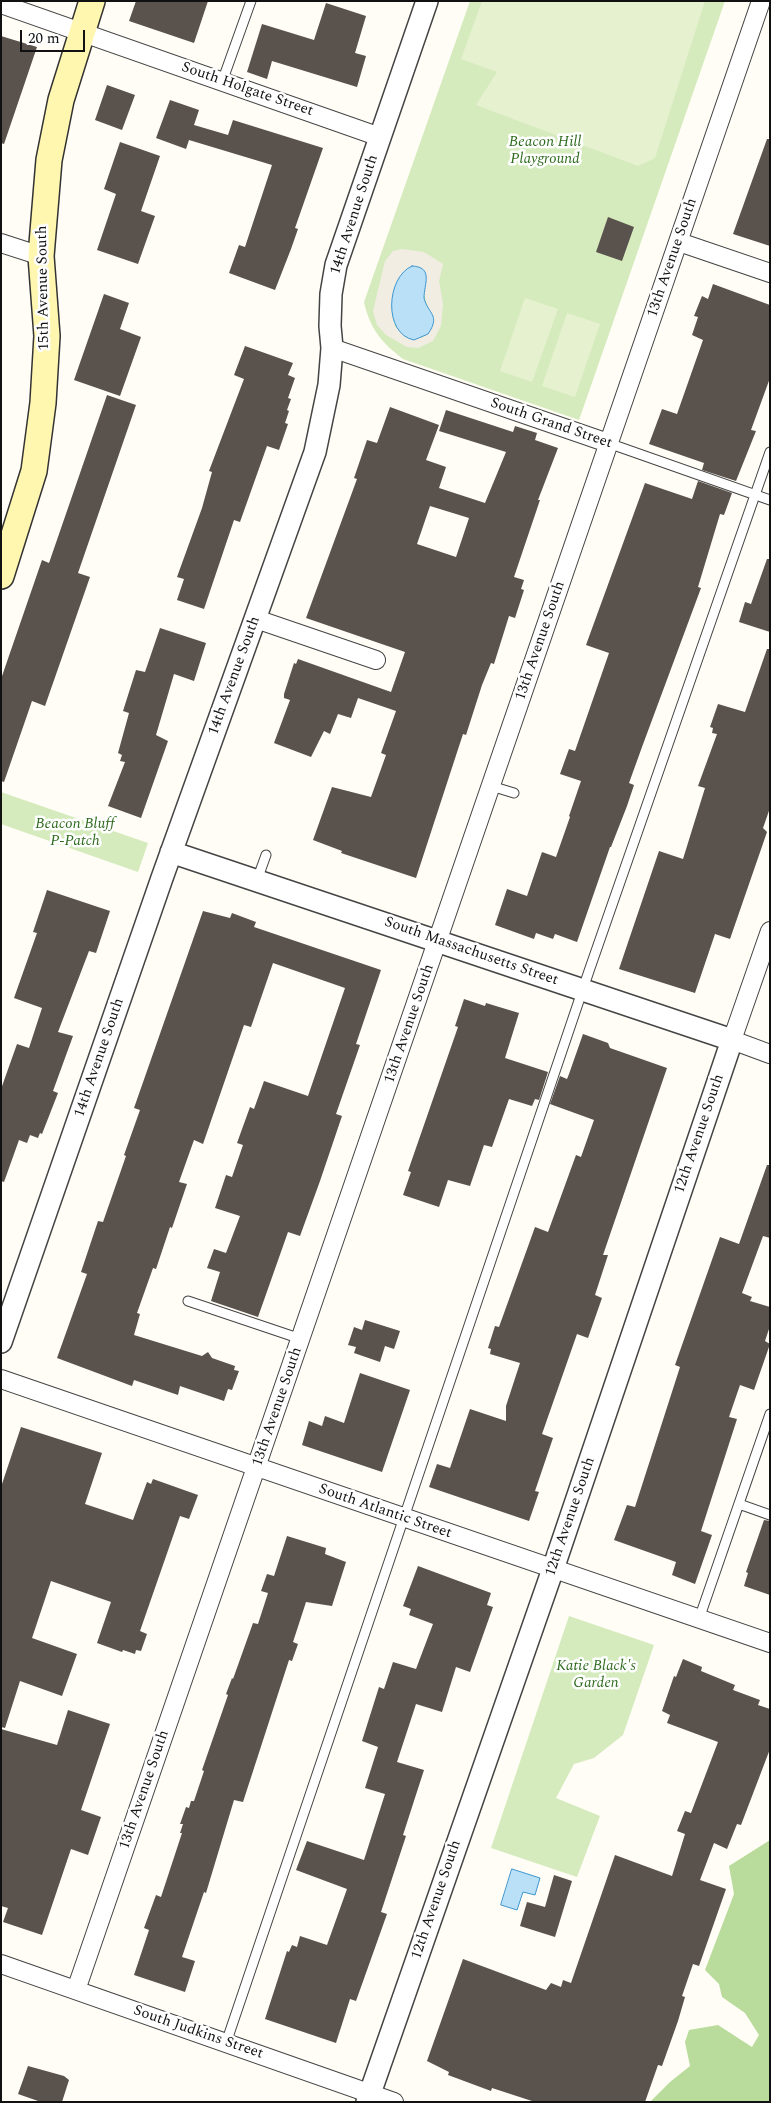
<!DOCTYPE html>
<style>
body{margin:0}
#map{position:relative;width:771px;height:2103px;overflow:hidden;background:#fffdf5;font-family:Spectral,serif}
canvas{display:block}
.frame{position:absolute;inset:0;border:2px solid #111;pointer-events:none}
.scale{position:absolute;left:20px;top:30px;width:65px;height:22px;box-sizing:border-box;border:2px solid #111;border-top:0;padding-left:6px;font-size:15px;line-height:18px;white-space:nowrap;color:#111;-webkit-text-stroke:4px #fff;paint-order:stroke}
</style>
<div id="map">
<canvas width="771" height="2103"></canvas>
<div class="frame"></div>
<div class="scale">20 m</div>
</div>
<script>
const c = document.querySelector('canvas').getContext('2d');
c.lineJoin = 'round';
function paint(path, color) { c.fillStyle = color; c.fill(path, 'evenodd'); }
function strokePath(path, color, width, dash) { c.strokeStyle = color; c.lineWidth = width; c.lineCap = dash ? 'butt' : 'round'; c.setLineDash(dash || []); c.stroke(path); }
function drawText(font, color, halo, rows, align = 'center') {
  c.font = font + ' Spectral,serif'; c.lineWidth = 5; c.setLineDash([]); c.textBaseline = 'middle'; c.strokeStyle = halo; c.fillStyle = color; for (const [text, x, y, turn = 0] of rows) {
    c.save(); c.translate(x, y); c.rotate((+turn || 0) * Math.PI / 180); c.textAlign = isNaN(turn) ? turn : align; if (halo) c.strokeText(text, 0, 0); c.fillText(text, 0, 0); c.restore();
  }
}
const green = new Path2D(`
 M470 1H725L579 420 403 359C382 343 370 329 364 302Z
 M1 792 148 843 138 872 1 824Z
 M569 1616 654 1645 623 1735 594 1758 574 1764 556 1798 600 1816 577 1877 491 1848Z`);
const forest = new Path2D(`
 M770 1840V2102H650L670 2082 690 2066 685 2042 689 2030 718 2025 752 2047 759 2035 745 2013 722 1997 719 1984 705 1970 734 1894 729 1866Z`);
const pitch = new Path2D(`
 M482 1H705L655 158 638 166 476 105 497 72 461 59Z
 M525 298 558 309 532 382 500 371Z
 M567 313 600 324 575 397 542 386Z`);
const plaza = new Path2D(`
 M402 249 424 252 443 264 439 281 443 304 441 326 433 341 418 348 407 347 386 335 377 325 373 311 385 261 393 251ZM412 266 424 292 432 328 422 338 395 327 392 312 396 287 403 272Z`);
const water = new Path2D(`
 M412 266C434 267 424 284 424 298 428 314 441 315 428 334L414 340C383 334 386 277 412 266Z
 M512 1869 540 1878 535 1895 523 1892 517 1910 501 1905Z`);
const building = new Path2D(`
 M136 1H208L194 43 129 21Z
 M326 3 366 16 355 53 366 56 357 87 272 61 267 79 247 72 262 24 314 40Z
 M1 36 37 47 4 144 1 143Z
 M107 85 135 95 122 130 95 120Z
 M170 100 199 110 194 125 228 135 233 120 323 148 295 228 298 229 291 249 275 290 229 273 239 245 245 247 272 165 189 140 186 149 156 138Z
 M767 139H770V246L733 234Z
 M120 142 160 156 141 211 155 216 138 264 97 250 116 194 104 189Z
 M608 217 634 227 622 261 596 252Z
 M713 284 770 305V378L751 430 756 431 736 481 702 470 704 463 649 444 662 409 677 414 703 340 692 335 698 317 694 316 702 296 708 299Z
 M104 294 129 303 120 329 141 337 120 396 74 380Z
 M245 346 293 363 288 375 295 378 288 398 291 399 287 410 289 411 285 423 288 424 279 450 267 446 240 522 234 520 204 609 177 600 184 579 177 577 202 508 212 472 209 471 244 379 234 375Z
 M107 395 136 405 78 573 90 577 45 706 32 701 4 782 1 781V679L42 560 49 563Z
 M390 407 439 425 426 460 446 467 439 488 485 503 506 452 439 431 446 410 513 432 515 426 537 433 535 440 558 448 538 500H540L514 577 524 580 521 589 524 590 515 618 509 616 494 664 491 663 482 685 466 735 463 734 416 878 341 853 342 851 313 840 332 787 371 797 386 755 381 753 396 711 358 698 351 718 338 714 330 734 324 731 311 757 274 743 290 700 284 698V694L294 663 296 664 298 659 391 692 405 652 306 618 357 479 354 478 367 440 377 443ZM430 506 469 518 456 557 417 544Z
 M698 481 732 493 724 515 720 514 698 587 701 588 642 747 629 783 634 785 627 806 611 847H610L577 942 555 934 553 939 536 933 534 939 495 925 507 889 527 896 542 852 556 857 570 817 569 816 581 781 560 774 569 749 575 751 609 653 586 645 645 483 692 499Z
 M767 559H770V632L739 622 745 602 751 604Z
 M160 628 206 643 194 681 174 674 156 735 168 741 141 818 108 806 125 762 120 761 122 755 118 753 129 713 123 711 136 670 145 672Z
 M767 649H770V808L763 828 767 832 730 939 715 934 695 993 619 969 659 851 683 859 705 788 698 786 717 734 712 733 713 728 710 727 718 704 745 712Z
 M47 890 110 911 96 953 89 951 58 1032 73 1036 53 1091 58 1093 42 1134 40 1133 38 1138 30 1135 27 1143 19 1140 4 1182 1 1181V1089L17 1044 29 1048 42 1008 14 998 37 933 33 932Z
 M203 911 230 918 232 913 256 922 254 927 381 970 356 1044 360 1045 336 1114 342 1116 320 1181 300 1236 288 1232 258 1317 211 1301 220 1272 207 1268 214 1249 226 1253 240 1216 215 1208 226 1175 232 1177 243 1145 237 1143 250 1107 254 1109 264 1081 308 1096 345 988 273 963 251 1027 244 1025 203 1144 194 1140 179 1182 187 1184 172 1228 170 1227 156 1269 153 1268 137 1313 140 1314 134 1335 202 1356 208 1352 212 1358 235 1366 234 1370 239 1371 232 1390 228 1389 224 1401 180 1386 178 1395 134 1380 132 1386 57 1358 87 1274 81 1272 98 1221 103 1222 126 1156 124 1155 140 1110 134 1108Z
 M464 999 485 1006 486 1003 519 1013 505 1058 548 1072 539 1100 535 1099 532 1106 509 1099 492 1147 484 1145 470 1186 448 1180 439 1207 403 1195 411 1172 408 1171 458 1027 455 1026Z
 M583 1034 608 1043 610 1048 667 1068 603 1255H608L595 1295 602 1298 588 1338 577 1334 542 1434 553 1438 535 1491 539 1492 529 1521 429 1487 437 1464 450 1468 470 1409 506 1421V1406L520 1363 490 1354 491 1349 488 1348 495 1326 499 1327 535 1227 548 1232 576 1155 581 1157 594 1120 550 1104 560 1076 567 1079 569 1074Z
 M767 1165H770V1238L763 1236 742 1293 752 1297 750 1301 770 1307V1326L765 1341 770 1344 754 1390 740 1385 729 1417 737 1419 701 1531 712 1535 695 1584 672 1575 676 1562 614 1540 627 1505 635 1507 680 1367 675 1365 720 1237 739 1244Z
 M365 1320 400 1331 394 1349 385 1346 380 1362 354 1353 356 1347 348 1345 354 1327 362 1330Z
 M360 1373 410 1390 382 1472 302 1445 309 1421 322 1426 325 1416 344 1423Z
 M21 1427 102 1453 85 1504 133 1520 147 1482 151 1484 153 1479 198 1495 189 1519 180 1516 140 1631 147 1634 141 1651 136 1650 135 1654 123 1650 122 1652 97 1643 111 1602 51 1581 32 1638 77 1654 62 1696 20 1681 5 1728 1 1727V1487Z
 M764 1520 770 1521V1595L744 1586 748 1573 746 1572Z
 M287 1536 326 1548 325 1554 346 1562 332 1606 306 1602 293 1642 298 1644 292 1661 289 1660 243 1802 234 1800 206 1893 204 1892 182 1957 195 1961 185 1992 134 1975 149 1930 144 1928 156 1895 161 1897 182 1833H180L183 1824H180L186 1807 189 1808 191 1801H194L204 1771 202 1770 228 1695 226 1694 232 1678 233 1679 253 1623 258 1624 268 1593 261 1591 267 1574 274 1576Z
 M418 1566 491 1593 487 1605 493 1607 470 1672 456 1667 442 1712 416 1704 397 1762 424 1770 403 1835 406 1836 381 1912 387 1914 356 2001 350 1999 336 2043 265 2019 287 1951 289 1952 292 1945 297 1947 300 1936 327 1945 347 1889 296 1870 307 1841 364 1860 385 1794 365 1788 378 1747 362 1741 379 1687 384 1689 393 1662 416 1669 433 1624 409 1615 411 1609 403 1606Z
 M683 1659 702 1667 701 1671 735 1685 733 1690 760 1700 758 1705 770 1709V1749L741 1825 737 1824 727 1849 714 1843 700 1880 726 1889 699 1966 693 1964 682 1996 685 1997 678 2021 662 2066 658 2065 645 2102H535L492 2088 491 2091 448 2075 449 2072 427 2061 463 1959 546 1990 551 1983 561 1987 563 1980 571 1983 615 1855 672 1876 685 1834 677 1831 685 1811 691 1813 718 1742 667 1723 670 1715 662 1711 674 1676 676 1677Z
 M68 1710 110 1724 81 1810 101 1817 88 1855 71 1849 42 1935 3 1922 8 1908 1 1906V1729L57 1745Z
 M554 1875 572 1881 555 1937 520 1926 527 1902 545 1907Z
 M28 2066 64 2076 69 2080 62 2102H41L18 2094Z`);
const service = new Path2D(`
 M222 82 251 1
 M608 443 770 500
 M491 786 514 793
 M257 880 266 855
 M188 1301 301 1339
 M739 1504 770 1515
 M699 1619 770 1414
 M226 2043 589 971 770 452`);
const minor = new Path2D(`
 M1 4 380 137
 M679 242 770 273
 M1 243 41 256
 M332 348 608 443
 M256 619 376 660
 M770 931 732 1040 770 1054
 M1 1379 770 1643
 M1 1964 394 2102
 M76 1990 761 1`);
const tertiary = new Path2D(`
 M171 852 732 1040 553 1569 367 2102
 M1 1342 162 878 315 452 329 385 332 348 330 326 331 294 336 265 427 1`);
const secondary = new Path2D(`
 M1 576 34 471 43 403 47 336 41 256 49 160 61 100 92 1`);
const streetNames = [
 ["South Holgate Street",247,90,19],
 ["14th Avenue South",355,215,-72],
 ["13th Avenue South",673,258,-71],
 ["15th Avenue South",44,288,-91],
 ["South Grand Street",551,424,19],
 ["13th Avenue South",541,641,-71],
 ["14th Avenue South",235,676,-70],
 ["South Massachusetts Street",471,952,19],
 ["13th Avenue South",410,1024,-71],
 ["14th Avenue South",100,1058,-71],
 ["12th Avenue South",700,1134,-71],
 ["13th Avenue South",278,1407,-71],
 ["South Atlantic Street",385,1512,19],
 ["12th Avenue South",571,1517,-71],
 ["13th Avenue South",145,1790,-71],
 ["12th Avenue South",437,1900,-71],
 ["South Judkins Street",198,2033,19]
];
const parkNames = [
 ["Beacon Hill",545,143],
 ["Playground",545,160],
 ["Beacon Bluff",75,825],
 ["P-Patch",75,842],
 ["Katie Black's",596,1667],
 ["Garden",596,1684]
];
paint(green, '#d5ebbd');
paint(forest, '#b9dc9c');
paint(pitch, '#e6f2cf');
paint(plaza, '#f1ede2');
paint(water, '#b9e0f7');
strokePath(water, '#3f96cf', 1);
paint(building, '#5a524d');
strokePath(service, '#444', 11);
strokePath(minor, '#444', 20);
strokePath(tertiary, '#444', 24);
strokePath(secondary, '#333', 28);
strokePath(service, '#fff', 9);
strokePath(minor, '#fff', 18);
strokePath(tertiary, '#fff', 21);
strokePath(secondary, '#fff6b0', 25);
drawText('15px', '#111', '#fff', streetNames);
drawText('italic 15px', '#2f6b1f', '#fff', parkNames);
</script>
